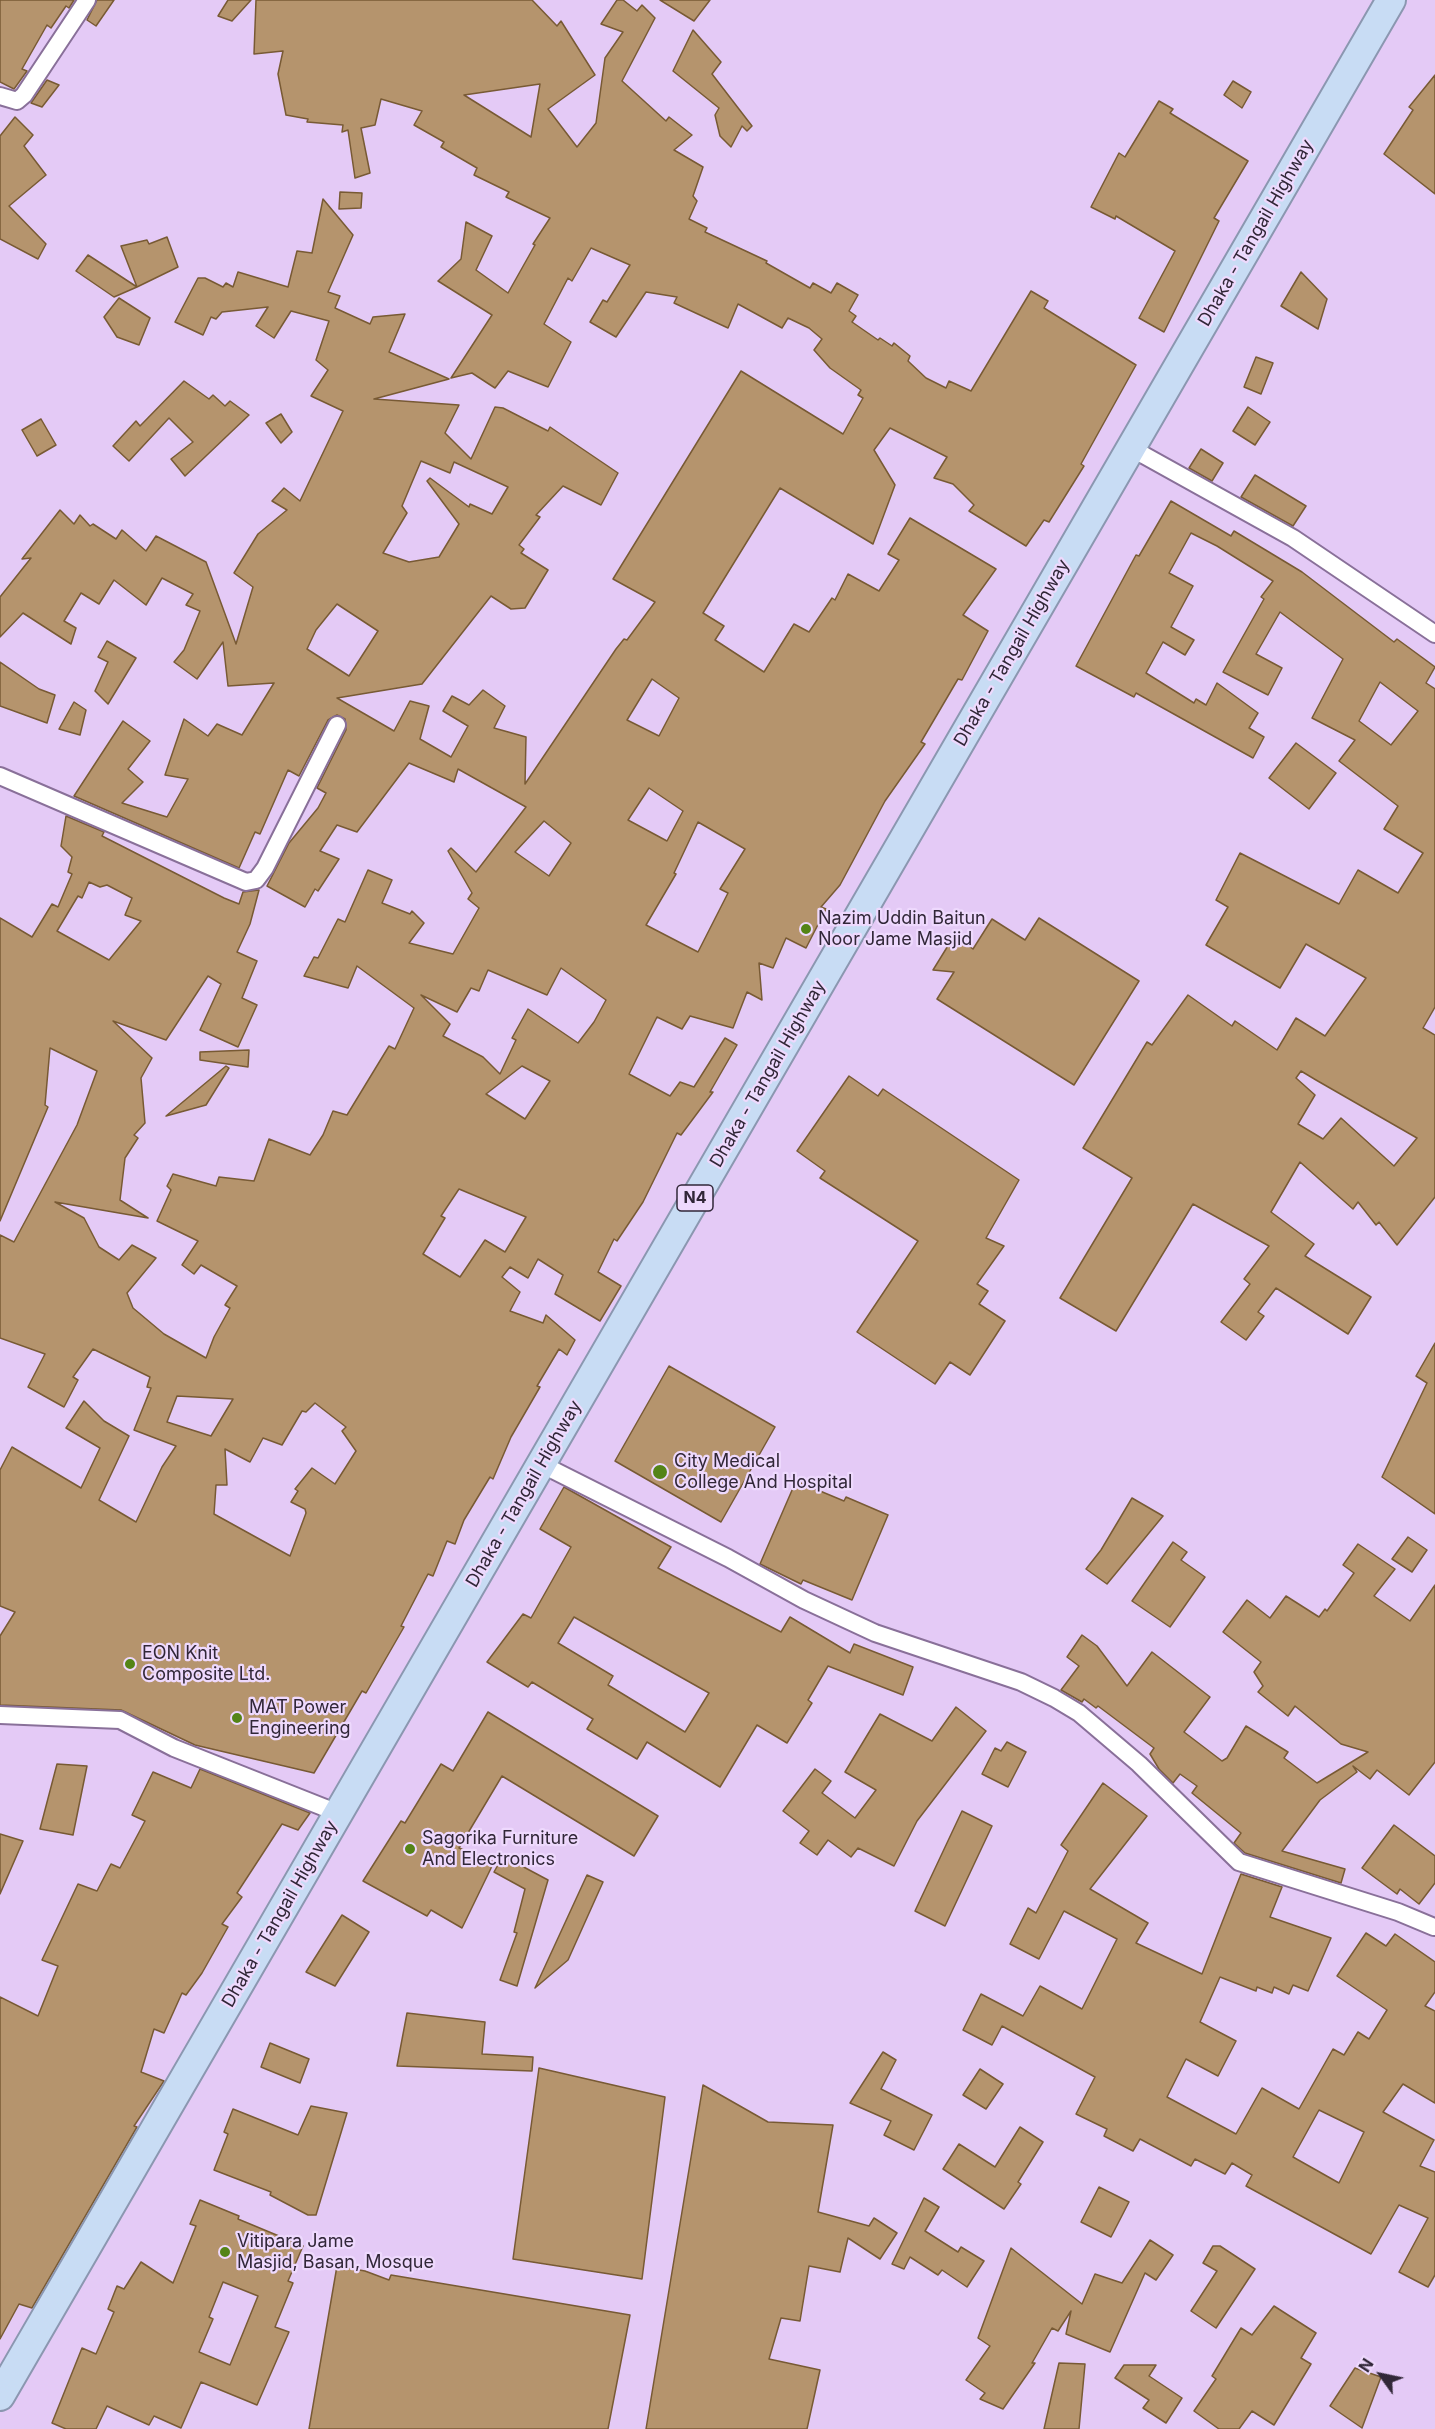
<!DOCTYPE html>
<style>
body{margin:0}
#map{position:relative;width:1435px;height:2429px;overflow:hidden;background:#e4caf6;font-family:Inter,sans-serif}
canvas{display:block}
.north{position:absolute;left:1351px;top:2345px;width:60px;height:60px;-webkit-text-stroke:4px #eed9fd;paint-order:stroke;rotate:303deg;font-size:16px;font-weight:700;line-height:24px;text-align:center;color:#312738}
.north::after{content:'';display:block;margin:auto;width:21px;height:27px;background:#312738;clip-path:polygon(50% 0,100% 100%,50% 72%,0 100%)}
</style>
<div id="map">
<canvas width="1435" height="2429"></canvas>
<div class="north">N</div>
</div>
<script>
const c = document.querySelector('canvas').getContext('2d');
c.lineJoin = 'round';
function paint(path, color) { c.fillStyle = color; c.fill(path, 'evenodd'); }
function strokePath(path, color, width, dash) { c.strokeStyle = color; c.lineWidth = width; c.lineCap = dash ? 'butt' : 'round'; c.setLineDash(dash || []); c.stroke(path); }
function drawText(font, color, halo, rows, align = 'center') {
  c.font = font + ' Inter,sans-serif'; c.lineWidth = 4.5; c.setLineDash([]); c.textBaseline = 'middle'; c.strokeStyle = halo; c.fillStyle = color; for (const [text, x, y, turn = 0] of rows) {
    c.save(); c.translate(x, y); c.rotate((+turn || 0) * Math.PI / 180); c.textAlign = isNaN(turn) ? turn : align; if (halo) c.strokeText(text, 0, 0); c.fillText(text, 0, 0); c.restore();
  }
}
const building = new Path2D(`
 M0 0H74L69 8 66 6 51 28 47 25 22 69 27 71 14 89 0 82Z
 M97 0H114L96 26 87 20Z
 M228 0H251L232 21 218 16Z
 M256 0H532L557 26 561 21 595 75 548 109 577 147 596 123 605 58 623 32 601 24 617 0H623L637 11 642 5 655 18 622 81 666 121 669 117 692 135 674 150 703 167 693 196 697 201 689 219 707 228 705 232 767 261 766 263 810 288 813 283 831 293 837 283 858 295 849 311 856 316 852 322 878 340 880 338 892 346 894 343 910 356 908 361 926 378 946 388 949 381 971 391 1031 291 1048 301 1044 308 1136 365 1081 464 1084 466 1049 522 1044 520 1026 546 969 511 974 505 953 484 934 478 947 457 890 428 874 450 895 485 873 544 780 488 703 613 724 626 715 640 764 672 794 624 809 632 832 598 835 600 848 574 879 591 899 560 888 554 910 518 996 569 963 615 988 631 962 680 958 679 921 742 925 744 885 801 840 885 821 907 826 909 806 948 786 938 773 968 759 963 762 1000 747 992 733 1028 690 1016 682 1029 657 1017 629 1074 670 1096 680 1082 694 1087 725 1038 737 1045 710 1092H713L681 1135 677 1133 643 1202 617 1241 614 1239 598 1272 621 1286 600 1321 555 1294 563 1275 538 1259 528 1278 510 1267 502 1277 520 1292 510 1311 543 1323 546 1315 575 1340 567 1355 559 1349 537 1386 540 1387 511 1437 493 1479 490 1477 464 1520 455 1544 447 1541 433 1576 428 1574 401 1626 404 1627 366 1693 362 1691 314 1773 195 1745 121 1710 0 1705V1636L15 1612 0 1606V1470L12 1447 81 1488 100 1448 66 1428 84 1401 104 1421 129 1436 99 1500 136 1522 162 1467 176 1446 134 1430 151 1388 147 1387 150 1377 93 1349 73 1377 78 1380 64 1407 28 1387 45 1354 0 1338V1235L14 1242 77 1125 97 1071 50 1048 45 1105 48 1107 0 1221V918L32 937 52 904 58 907 72 874 68 872 72 857 61 846 66 816 104 832 102 836 224 898 239 904 243 892 259 890 250 924 237 952 257 961 242 998 257 1005 238 1047 200 1030 221 984 208 976 166 1040 113 1021 152 1058 141 1078 145 1123 134 1135 138 1138 125 1158 120 1200 148 1218 55 1202 84 1218 99 1247 119 1260 132 1245 156 1258 127 1293 133 1308 164 1334 206 1358 214 1337 230 1308 225 1305 237 1286 201 1265 194 1274 182 1265 198 1241 157 1221 171 1190 167 1186 173 1174 216 1186 219 1177 254 1181 269 1139 310 1155 323 1135 333 1111 347 1115 389 1046 395 1049 414 1008 357 966 348 988 304 976 314 957 318 958 338 919 345 922 368 870 392 880 382 903 410 914 412 911 424 923 409 943 453 954 479 908 468 899 472 893 448 851 451 848 476 872 526 807 458 769 454 782 409 763 357 832 337 825 320 851 339 859 318 891 315 889 305 907 267 886 289 843 318 808 326 793 317 788 346 730 345 719 337 715 328 720 299 776 288 770 260 834 255 832 239 868 74 796 123 721 150 741 128 769 143 782 122 803 167 817 188 779 165 775 184 719 208 736 217 724 242 735 274 683 228 686 223 642 197 679 174 662 184 650 200 611 186 605 193 594 162 578 146 605 114 580 99 604 81 593 64 621 76 628 71 644 23 613 0 637V597L31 558 22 559 60 510 74 524 80 515 90 526 93 524 116 539 122 530 146 551 156 536 206 562 236 644 253 587 234 573 258 534 287 510 272 501 284 488 300 501 343 411 311 396 328 370 316 360 329 321 291 311 274 338 256 326 268 307 222 312 216 319 211 317 203 335 175 322 198 278H205L223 287 226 283 233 287 238 272 288 287 297 251 312 253 323 199 353 235 328 292 340 296 335 308 370 324 373 317 405 314 389 352 449 379 374 399 459 405 445 433 471 459 495 407 503 408 548 431 550 427 618 473 601 505 563 486 536 515 540 517 519 545 524 549 521 553 548 570 525 608 511 609 491 596 422 684 337 698 394 731 410 701 429 706 420 739 451 757 468 726 443 711 452 696 469 705 483 690 505 706 494 728 526 737 525 784 616 649 624 639 627 640 655 602 613 579 741 371 843 434 863 398 858 395 861 390 830 368 814 350 822 339 809 328 788 318 782 328 738 304 728 328 674 303 677 297 646 292 616 337 590 322 603 300 607 302 630 265 591 248 572 281 568 278 544 324 571 342 548 387 508 371 495 388 472 373 451 378 492 315 438 281 461 259 466 222 492 236 476 270 508 293 535 245 533 244 550 218 506 197 509 192 474 175 477 168 441 147 444 142 414 125 422 111 381 99 375 125 361 128 370 173 355 178 348 130 342 132 343 125 307 122 308 119 286 115 278 74 283 51 254 54ZM540 84 531 137 464 95ZM421 461 450 473 454 462 508 487 492 514 470 504 469 507 430 478 427 481 459 524 439 557 409 562 383 553 407 513 402 506ZM337 604 378 631 349 676 307 649 316 630ZM652 679 679 698 659 736 627 720ZM649 788 683 811 667 841 628 820ZM544 821 571 843 549 876 515 852ZM698 822 745 849 720 889 728 893 698 952 646 925 676 874 674 873ZM89 882 100 887 107 885 132 898 125 915 141 921 109 960 57 931 78 896 82 898ZM561 968 606 1000 594 1022 578 1043 528 1009 512 1038 516 1040 500 1074 483 1057 443 1036 450 1024 421 995 457 1012 471 988 479 991 488 970 547 995ZM522 1066 550 1081 525 1119 486 1094ZM459 1189 526 1217 505 1252 485 1240 460 1277 423 1254 445 1218 441 1216ZM177 1396 233 1399 211 1436 167 1422ZM315 1403 346 1427 342 1431 356 1451 335 1484 312 1468 295 1489 298 1491 291 1502 305 1509 306 1513 290 1556 214 1514 216 1485H227L225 1449 250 1462 263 1438 282 1445 302 1411 306 1412Z
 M660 0H710L694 21Z
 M693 30 721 62 712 74 752 126 747 131 742 126 731 147 720 136 715 115 719 108 673 71Z
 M1435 75V194L1384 154 1413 110 1409 107Z
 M47 80 59 85 42 107 31 103Z
 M1233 81 1251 92 1242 108 1224 95Z
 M1159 101 1173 109 1170 113 1248 161 1214 218 1219 221 1164 332 1139 318 1175 251 1116 216 1115 219 1091 207 1119 153 1125 157Z
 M15 117 33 135 24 146 46 175 9 206 46 244 38 259 0 239V136Z
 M340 192 362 193 361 208 339 209Z
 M167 237 178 267 137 287 121 246 147 240 149 244Z
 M88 255 137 287 114 297 76 271Z
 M1301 272 1327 299 1318 329 1281 306Z
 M119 298 150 318 139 345 117 337 104 317Z
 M1256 357 1273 363 1261 394 1244 387Z
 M184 381 209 399 213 395 225 406 230 401 249 415 185 476 171 459 193 442 169 418 129 461 113 446 136 421 140 426Z
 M1248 407 1270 422 1255 445 1233 431Z
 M281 414 292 432 281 443 266 423Z
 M41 419 56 445 37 456 22 430Z
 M1201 449 1223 463 1212 481 1189 468Z
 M1255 475 1306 506 1293 526 1241 497Z
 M1171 501 1231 536 1234 531 1302 572 1394 642 1397 639 1435 667 1426 683 1435 689V1007L1423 1028 1435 1035V1197L1397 1245 1379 1222 1376 1225 1358 1202 1353 1209 1300 1162 1271 1212 1314 1244 1305 1256 1371 1297 1348 1334 1276 1288 1258 1312 1264 1316 1246 1340 1221 1322 1250 1284 1244 1279 1269 1246 1193 1204 1116 1331 1060 1298 1132 1178 1083 1148 1147 1042 1152 1045 1188 995 1232 1026 1235 1021 1277 1050 1296 1018 1325 1036 1366 978 1306 944 1280 988 1206 945 1228 907 1216 900 1240 853 1339 904 1358 870 1398 893 1423 853 1384 829 1398 806 1339 761 1355 740 1312 718 1343 659 1280 612 1256 654 1282 668 1268 695 1223 672 1264 599 1261 597 1273 581 1217 546 1191 533 1169 573 1193 586 1171 627 1194 640 1185 655 1163 642 1146 673 1194 703 1196 699 1206 705 1217 683 1258 713 1249 728 1264 737 1253 758 1136 693 1134 697 1076 666 1136 555 1139 556ZM1380 682 1418 711 1391 745 1359 721ZM1301 1071 1316 1080 1417 1138 1394 1166 1341 1118 1323 1139 1298 1124 1315 1095 1296 1078Z
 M107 641 136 658 108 704 95 691 108 662 98 657Z
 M0 662 39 689 55 695 47 723 0 706Z
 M74 702 86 710 80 735 59 729Z
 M1296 743 1336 773 1309 809 1269 778Z
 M1039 918 1139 981 1074 1085 937 999 954 972 933 970 954 936 973 949 992 919 1025 940Z
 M249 1050 248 1067 200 1060V1052Z
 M226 1066 229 1068 206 1105 166 1116Z
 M849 1076 878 1096 883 1089 1019 1180 986 1238 1004 1246 977 1284 988 1291 979 1304 1005 1321 970 1375 950 1362 935 1384 857 1332 918 1241 820 1178 825 1171 797 1151Z
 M1435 1343V1514L1382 1477 1427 1383 1416 1376Z
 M669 1366 775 1427 721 1522 615 1461Z
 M796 1481 844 1501 846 1497 888 1515 852 1600 803 1580 801 1584 760 1564Z
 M564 1487 671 1547 658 1568 781 1632 790 1617 850 1653 854 1644 913 1667 903 1695 828 1666 808 1700 812 1703 787 1743 757 1725 720 1787 647 1742 637 1759 587 1729 593 1719 532 1682 528 1687 487 1662 523 1614 531 1618 571 1547 540 1529ZM574 1617 709 1693 685 1732 608 1685 613 1676 558 1643Z
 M1132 1498 1163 1516 1107 1584 1086 1569 1101 1550Z
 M1408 1537 1427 1550 1412 1572 1392 1559Z
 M1173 1542 1187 1552 1181 1560 1205 1577 1170 1627 1132 1601Z
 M1358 1544 1395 1569 1374 1596 1410 1621 1435 1585V1762L1409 1795 1377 1770 1370 1779 1353 1766 1357 1772 1320 1800 1282 1851 1345 1869 1341 1883 1245 1853 1234 1843 1241 1833 1192 1793 1197 1786 1180 1774 1173 1783 1159 1769 1150 1754 1154 1748 1098 1706 1096 1708 1084 1699 1082 1702 1061 1690 1079 1666 1067 1657 1082 1635 1097 1646 1127 1686 1152 1652 1210 1697 1184 1732 1222 1761 1227 1758 1246 1726 1288 1752 1284 1758 1317 1783 1368 1752 1341 1744 1295 1706 1288 1716 1258 1692 1263 1686 1254 1672 1261 1662 1223 1632 1247 1600 1270 1618 1286 1596 1319 1617 1325 1609 1327 1611 1354 1573 1343 1565Z
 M956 1707 986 1731 917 1821 894 1866 858 1848 851 1857 828 1840 817 1855 800 1843 809 1831 783 1811 815 1769 831 1781 822 1793 855 1818 876 1790 845 1772 880 1714 932 1741Z
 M488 1712 658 1816 634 1856 502 1776 459 1848 494 1862 462 1928 431 1910 427 1916 363 1881 401 1821 405 1823 441 1764 453 1771Z
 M1007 1742 1026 1752 1008 1787 982 1774 995 1748 1001 1751Z
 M57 1764 87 1766 73 1835 40 1829Z
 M200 1769 310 1813 298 1830 282 1824 237 1893 242 1897 222 1924 228 1927 202 1973 186 1995 182 1993 164 2033 154 2029 141 2072 164 2081 134 2126 137 2127 32 2308 19 2304 0 2339V1997L38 2016 58 1966 42 1960 78 1884 97 1891 111 1864 120 1868 145 1821 132 1815 153 1772 191 1788Z
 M1103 1783 1147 1816 1090 1889 1148 1923 1136 1943 1202 1974 1241 1874 1282 1887 1270 1917 1331 1938 1308 1991 1293 1985 1289 1994 1274 1987 1272 1993 1257 1987 1256 1991 1220 1977 1200 2022 1236 2041 1218 2076 1186 2059 1167 2097 1236 2134 1262 2088 1299 2109 1333 2049 1344 2055 1358 2032 1369 2039 1387 2010 1337 1976 1366 1933 1386 1946 1395 1934 1435 1962V1992L1425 2006 1435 2011V2103L1403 2084 1383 2112 1434 2140 1420 2166 1435 2172V2275L1428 2287 1399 2272 1428 2218 1399 2205 1371 2254 1246 2186 1252 2175 1232 2163 1225 2174 1195 2159 1191 2166 1140 2139 1133 2151 1104 2136 1107 2129 1076 2114 1095 2077 1002 2026 992 2045 963 2030 981 1994 1023 2016 1040 1986 1082 2009 1117 1939 1064 1911 1039 1959 1010 1944 1028 1908 1036 1913 1068 1851 1061 1845ZM1319 2110 1364 2132 1339 2183 1293 2157Z
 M962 1811 992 1826 945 1926 915 1911Z
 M1394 1825 1435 1856V1883L1419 1904 1400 1889 1397 1894 1362 1868Z
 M0 1834 23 1841 0 1894Z
 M503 1856 548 1880 517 1986 500 1980 517 1933 514 1932 525 1889 494 1872Z
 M587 1875 603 1882 568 1960 535 1988Z
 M342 1915 369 1932 335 1986 306 1972Z
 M407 2013 485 2022 482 2054 533 2057 532 2071 397 2066Z
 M270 2043 309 2059 300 2083 261 2067Z
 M883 2052 896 2060 881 2089 932 2115 914 2150 884 2135 891 2121 850 2103Z
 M539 2068 665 2097 642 2279 513 2259Z
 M980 2069 1003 2084 986 2109 963 2095Z
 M703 2085 768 2122 833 2125 818 2212 869 2226 874 2218 897 2233 880 2259 848 2238 840 2272 809 2266 800 2321 781 2318 769 2359 820 2370 807 2429H646Z
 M311 2106 347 2113 316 2215H308L270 2195 271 2192 214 2170 228 2134 224 2132 233 2109 298 2135Z
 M1020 2127 1043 2142 1018 2182 1021 2184 1004 2209 943 2169 959 2144 995 2167Z
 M1099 2187 1129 2202 1111 2237 1081 2222Z
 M924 2198 939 2207 925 2231 958 2252 961 2247 984 2261 967 2287 942 2270 938 2275 910 2257 904 2269 892 2264Z
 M200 2200 239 2216 238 2219 303 2246 288 2281 293 2283 275 2327 289 2332 257 2405 201 2382 181 2428 154 2416 149 2425 107 2406 96 2429H66L52 2423 82 2348 96 2354 114 2312 108 2309 117 2286 124 2289 141 2262 173 2283 196 2226 190 2224ZM223 2282 258 2296 230 2365 199 2352 213 2319 209 2317Z
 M1150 2240 1173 2255 1156 2280 1145 2273 1110 2352 1066 2334 1071 2311 1058 2331 1052 2328 1032 2363H1035L1003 2409 980 2399 985 2393 966 2380 990 2346 978 2338 1011 2248 1082 2304 1095 2274 1122 2283Z
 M1213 2246H1220L1255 2269 1216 2328 1191 2311 1217 2271 1203 2263Z
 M337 2266 365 2271 389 2280 391 2275 630 2315 608 2429H309Z
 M1274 2306 1316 2333 1301 2358 1311 2364 1274 2425 1252 2411 1239 2429H1219L1194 2411 1216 2379 1212 2376 1241 2328 1252 2335Z
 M1059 2363 1085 2364 1079 2429H1044Z
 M1124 2365H1156L1149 2376 1182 2398 1166 2423 1143 2408 1149 2400 1115 2378Z
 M1355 2368 1381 2377 1362 2428 1330 2406Z`);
const minor = new Path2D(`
 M0 96 17 101 24 95 87 0
 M1131 448 1293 538 1435 634
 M0 776 246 882 256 880 265 868 337 725
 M541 1464 728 1558 804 1600 875 1633 1021 1682 1054 1698 1079 1713 1139 1764 1239 1862 1398 1912 1434 1927
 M0 1715 120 1720 174 1748 338 1813`);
const trunk = new Path2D(`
 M0 2396 1391 0`);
const markers = [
 [806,929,6,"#548417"],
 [660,1472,8,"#548417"],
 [130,1664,6,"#548417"],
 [237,1718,6,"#548417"],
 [410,1849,6,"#548417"],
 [225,2252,6,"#548417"]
];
const shields = [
 [695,1198,36]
];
const shieldNames = [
 ["N4",695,1198]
];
const streetNames = [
 ["Dhaka - Tangail Highway",1256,233,-60],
 ["Dhaka - Tangail Highway",1012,653,-60],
 ["Dhaka - Tangail Highway",768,1074,-60],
 ["Dhaka - Tangail Highway",524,1494,-60],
 ["Dhaka - Tangail Highway",280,1914,-60]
];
const poiNames = [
 ["Nazim Uddin Baitun",818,919],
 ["Noor Jame Masjid",818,940],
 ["City Medical",674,1462],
 ["College And Hospital",674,1483],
 ["EON Knit",142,1654],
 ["Composite Ltd.",142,1675],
 ["MAT Power",249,1708],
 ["Engineering",249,1729],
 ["Sagorika Furniture",422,1839],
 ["And Electronics",422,1860],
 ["Vitipara Jame",237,2242],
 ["Masjid, Basan, Mosque",237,2263]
];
paint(building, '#b5946d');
strokePath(building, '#785a34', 1.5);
strokePath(minor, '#897099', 20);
strokePath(trunk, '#8b97b0', 32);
strokePath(minor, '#fff', 16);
strokePath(trunk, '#c8dcf4', 28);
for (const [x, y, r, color] of markers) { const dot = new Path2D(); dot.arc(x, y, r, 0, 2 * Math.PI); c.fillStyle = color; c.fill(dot); strokePath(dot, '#eed9fd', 2); }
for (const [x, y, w] of shields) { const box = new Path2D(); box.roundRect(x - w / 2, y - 13, w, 26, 4.5); c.fillStyle = '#eed9fd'; c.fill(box); strokePath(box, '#312738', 1.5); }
drawText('bold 16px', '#312738', null, shieldNames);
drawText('18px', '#312738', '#eed9fd', streetNames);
drawText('18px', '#312738', '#eed9fd', poiNames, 'left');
</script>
